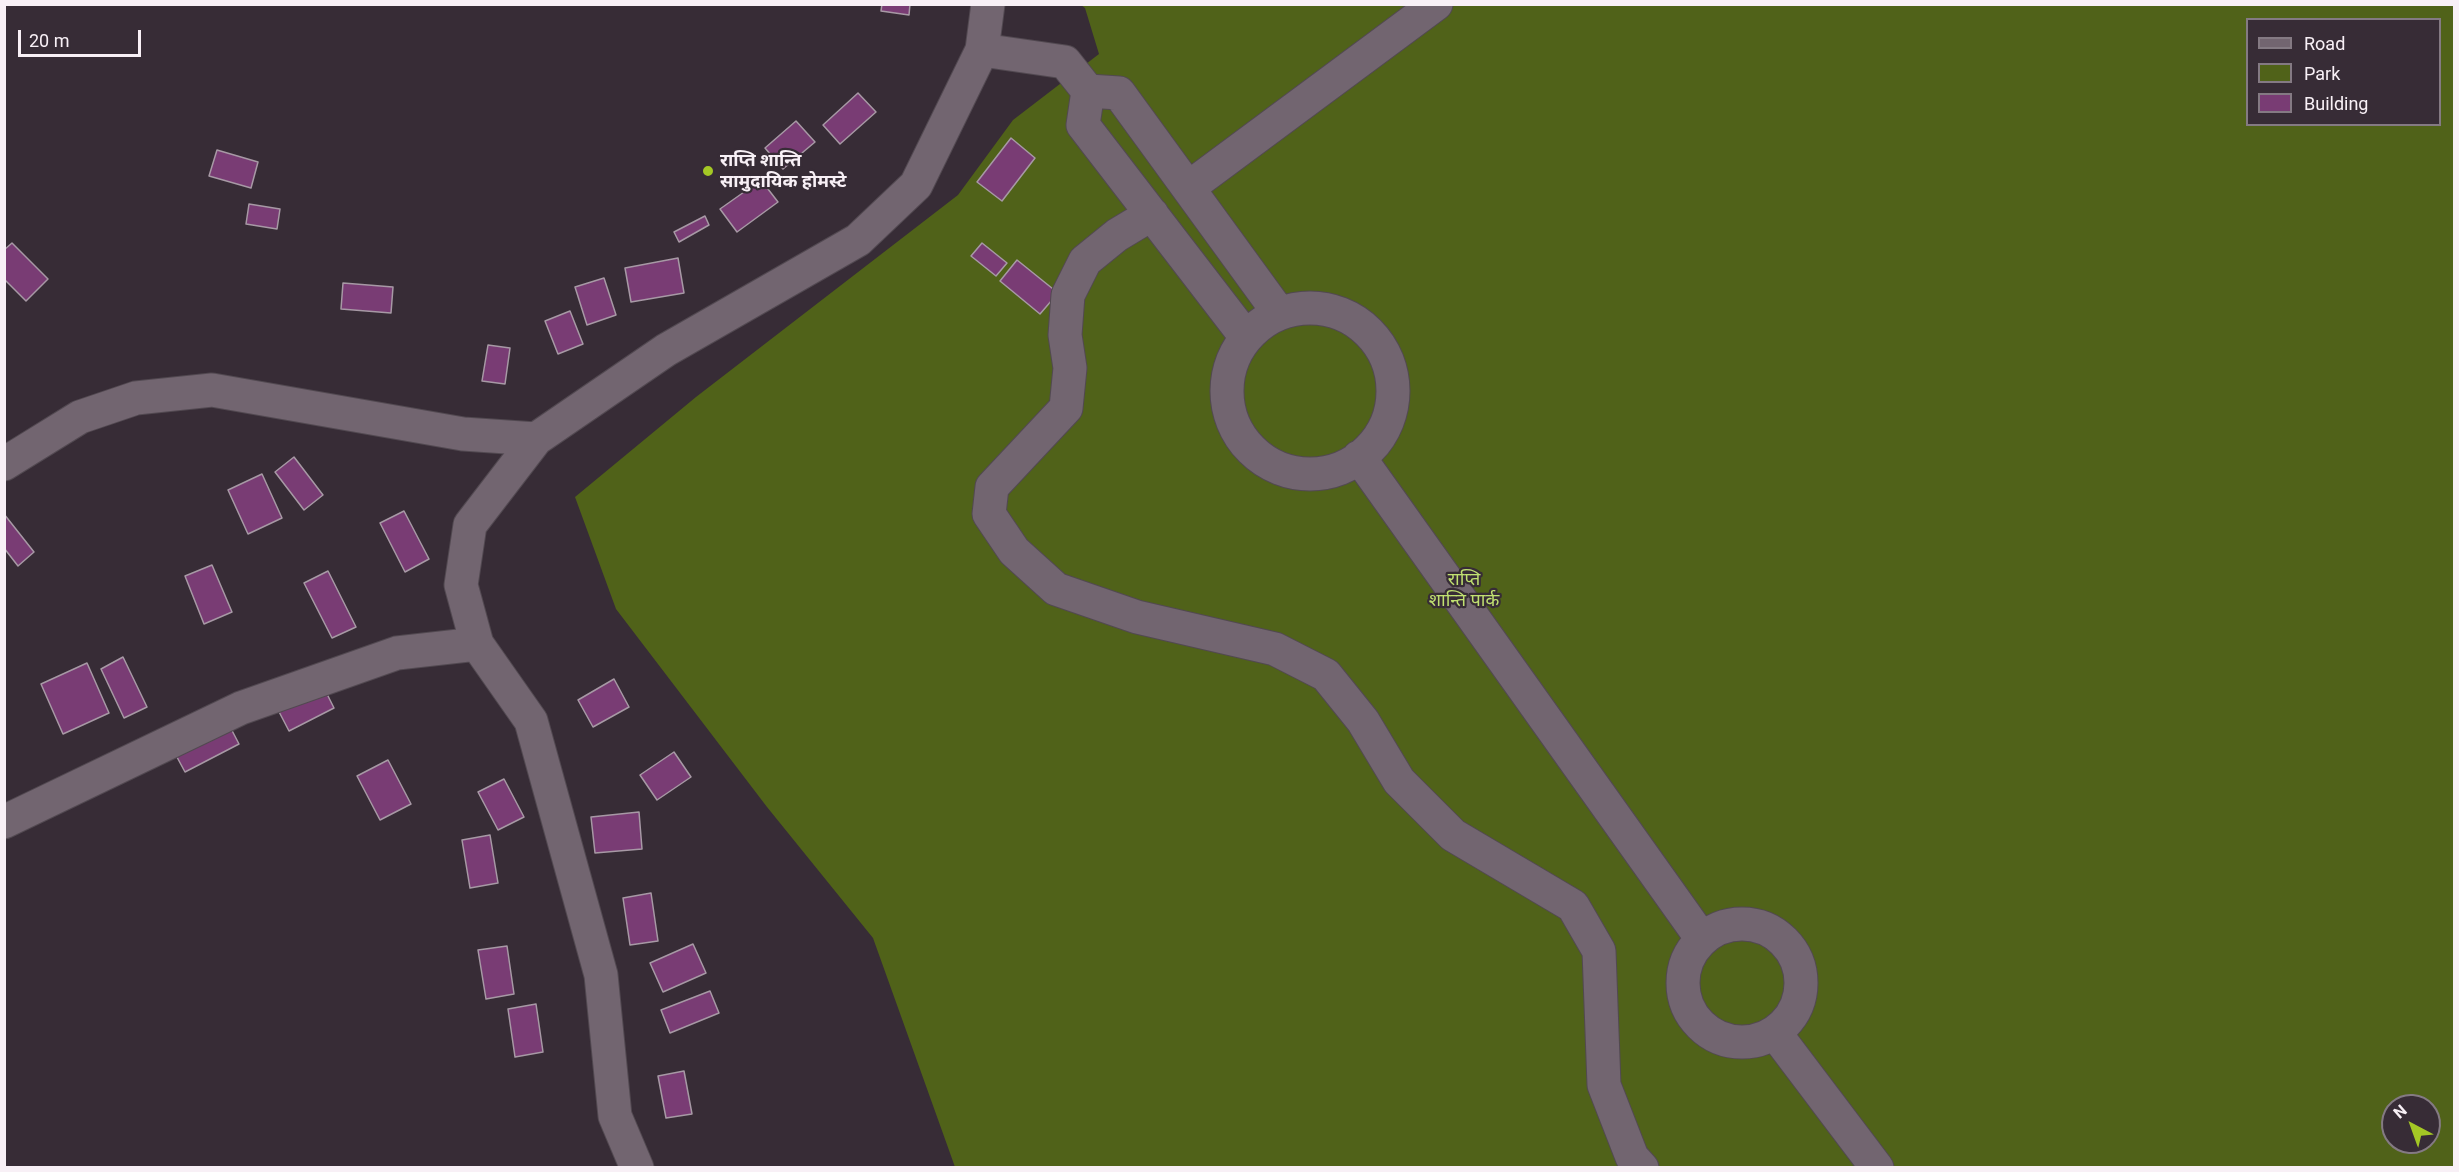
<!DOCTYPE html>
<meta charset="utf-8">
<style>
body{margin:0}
#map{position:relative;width:2459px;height:1172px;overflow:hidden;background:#372c36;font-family:Roboto,sans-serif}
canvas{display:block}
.frame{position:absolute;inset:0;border:6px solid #f8f0f6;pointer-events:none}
.legend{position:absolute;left:2246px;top:18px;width:195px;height:108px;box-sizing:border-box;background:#372c36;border:2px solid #847a83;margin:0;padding:8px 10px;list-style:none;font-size:18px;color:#f8f0f6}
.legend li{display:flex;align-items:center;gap:12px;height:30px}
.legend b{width:30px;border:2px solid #847a83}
.north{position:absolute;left:2381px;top:1094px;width:60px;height:60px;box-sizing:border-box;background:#372c36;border:2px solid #847a83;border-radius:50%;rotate:319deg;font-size:16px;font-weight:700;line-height:24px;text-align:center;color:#f8f0f6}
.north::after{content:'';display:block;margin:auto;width:21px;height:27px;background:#a4c825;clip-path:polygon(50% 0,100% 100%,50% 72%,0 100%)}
.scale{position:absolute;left:18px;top:30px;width:123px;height:27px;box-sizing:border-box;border:3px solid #f8f0f6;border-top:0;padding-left:8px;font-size:18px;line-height:21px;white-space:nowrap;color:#f8f0f6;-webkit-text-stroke:4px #372c36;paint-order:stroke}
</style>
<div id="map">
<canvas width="2459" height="1172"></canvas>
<div class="frame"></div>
<ul class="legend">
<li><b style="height:8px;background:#726570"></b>Road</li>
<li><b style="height:16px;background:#506219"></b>Park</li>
<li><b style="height:16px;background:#793c74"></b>Building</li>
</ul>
<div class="north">N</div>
<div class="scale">20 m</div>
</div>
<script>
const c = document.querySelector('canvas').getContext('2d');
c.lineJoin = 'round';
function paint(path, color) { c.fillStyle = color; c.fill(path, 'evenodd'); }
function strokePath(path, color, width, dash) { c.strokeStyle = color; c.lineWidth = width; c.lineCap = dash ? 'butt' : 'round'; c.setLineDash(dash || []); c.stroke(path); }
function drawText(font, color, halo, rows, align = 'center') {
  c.font = font + ' Roboto,"Noto Sans Devanagari",sans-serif'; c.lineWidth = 4.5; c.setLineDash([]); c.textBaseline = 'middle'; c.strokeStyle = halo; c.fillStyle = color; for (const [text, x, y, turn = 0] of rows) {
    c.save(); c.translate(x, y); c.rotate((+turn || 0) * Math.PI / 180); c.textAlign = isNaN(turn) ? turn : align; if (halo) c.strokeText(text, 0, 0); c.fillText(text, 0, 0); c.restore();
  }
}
const green = new Path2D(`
 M1081 5H2454V1167H955L873 938 767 807 616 609 575 497 696 397 958 195 1013 120 1099 54 1085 8ZM2248 20H2440V124H2248ZM2393 1106H2429V1142H2393Z`);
const building = new Path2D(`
 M882 4H910L909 15 881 11Z
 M858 93 876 112 840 144 823 125Z
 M796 121 815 142 783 169 765 148Z
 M1011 138 1035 158 1002 201 977 182Z
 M217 150 258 162 251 188 209 176Z
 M761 180 778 202 737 232 720 209Z
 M249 204 280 209 277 229 246 224Z
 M705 216 709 225 679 242 674 232Z
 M12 243 48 279 26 301 4 279V250Z
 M982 243 1007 263 996 276 971 256Z
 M678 258 684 293 631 302 625 268Z
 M1017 260 1058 293 1040 314 1000 281Z
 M604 278 616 315 587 325 575 287Z
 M343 283 393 287 391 313 341 309Z
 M570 311 583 344 558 354 545 321Z
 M488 345 510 348 505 384 482 381Z
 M294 457 323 495 304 510 275 472Z
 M262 474 282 518 248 534 228 490Z
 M404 511 429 559 405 572 380 523Z
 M4 514 34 552 18 566 4 548Z
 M212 565 232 612 204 624 185 576Z
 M328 571 356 627 332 638 304 583Z
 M123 657 147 707 124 718 101 669Z
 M87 663 109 713 63 734 41 684Z
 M614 679 629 707 593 727 578 700Z
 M320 680 334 708 289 731 275 704Z
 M226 719 239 744 185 772 171 746Z
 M674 752 691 777 657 800 640 775Z
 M388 760 411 804 380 820 357 776Z
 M504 779 524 817 498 830 478 792Z
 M639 812 642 849 595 853 591 817Z
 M490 835 498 883 470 888 462 840Z
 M651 893 658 941 630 945 623 898Z
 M693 944 706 973 663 992 650 963Z
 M507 946 514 994 486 999 478 950Z
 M710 991 719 1013 670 1033 661 1010Z
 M536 1004 543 1052 515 1057 508 1009Z
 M684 1071 692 1114 666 1118 658 1076Z`);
const minor = new Path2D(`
 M982 50 1065 62 1088 91 1083 125 1246 337
 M1088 91 1119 93 1279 313
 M1188 188 1436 4
 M1152 214 1117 235 1085 261 1068 295 1065 335 1070 368 1066 408 992 487 989 514 1014 551 1056 589 1137 617 1275 649 1326 675 1363 721 1399 781 1453 835 1573 906 1599 951 1604 1085 1632 1157 1642 1168
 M1227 391a83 83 0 1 1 166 0a83 83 0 1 1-166 0Z
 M1359 457 1702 939
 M4 464 80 417 136 398 212 390 463 434 536 439
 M4 822 241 708 397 653 477 644
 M1683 983a59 59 0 1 1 118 0a59 59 0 1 1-118 0Z
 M1775 1033 1877 1168
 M637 1168 615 1116 601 975 531 721 477 644 461 585 470 525 536 439 666 350 858 240 916 185 982 50 988 4`);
const markers = [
 [708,171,6,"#a4c825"]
];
const poiNames = [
 ["राप्ति शान्ति",720,161],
 ["सामुदायिक होमस्टे",720,182]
];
const parkNames = [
 ["राप्ति",1464,580],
 ["शान्ति पार्क",1464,601]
];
paint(green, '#506219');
paint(building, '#793c74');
strokePath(building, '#a799a5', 1.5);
strokePath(minor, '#524951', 35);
strokePath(minor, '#726570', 33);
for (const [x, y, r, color] of markers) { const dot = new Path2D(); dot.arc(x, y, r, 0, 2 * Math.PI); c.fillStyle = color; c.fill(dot); strokePath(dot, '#372c36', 2); }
drawText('bold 18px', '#f8f0f6', '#372c36', poiNames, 'left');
drawText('18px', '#c1e171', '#372c36', parkNames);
</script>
